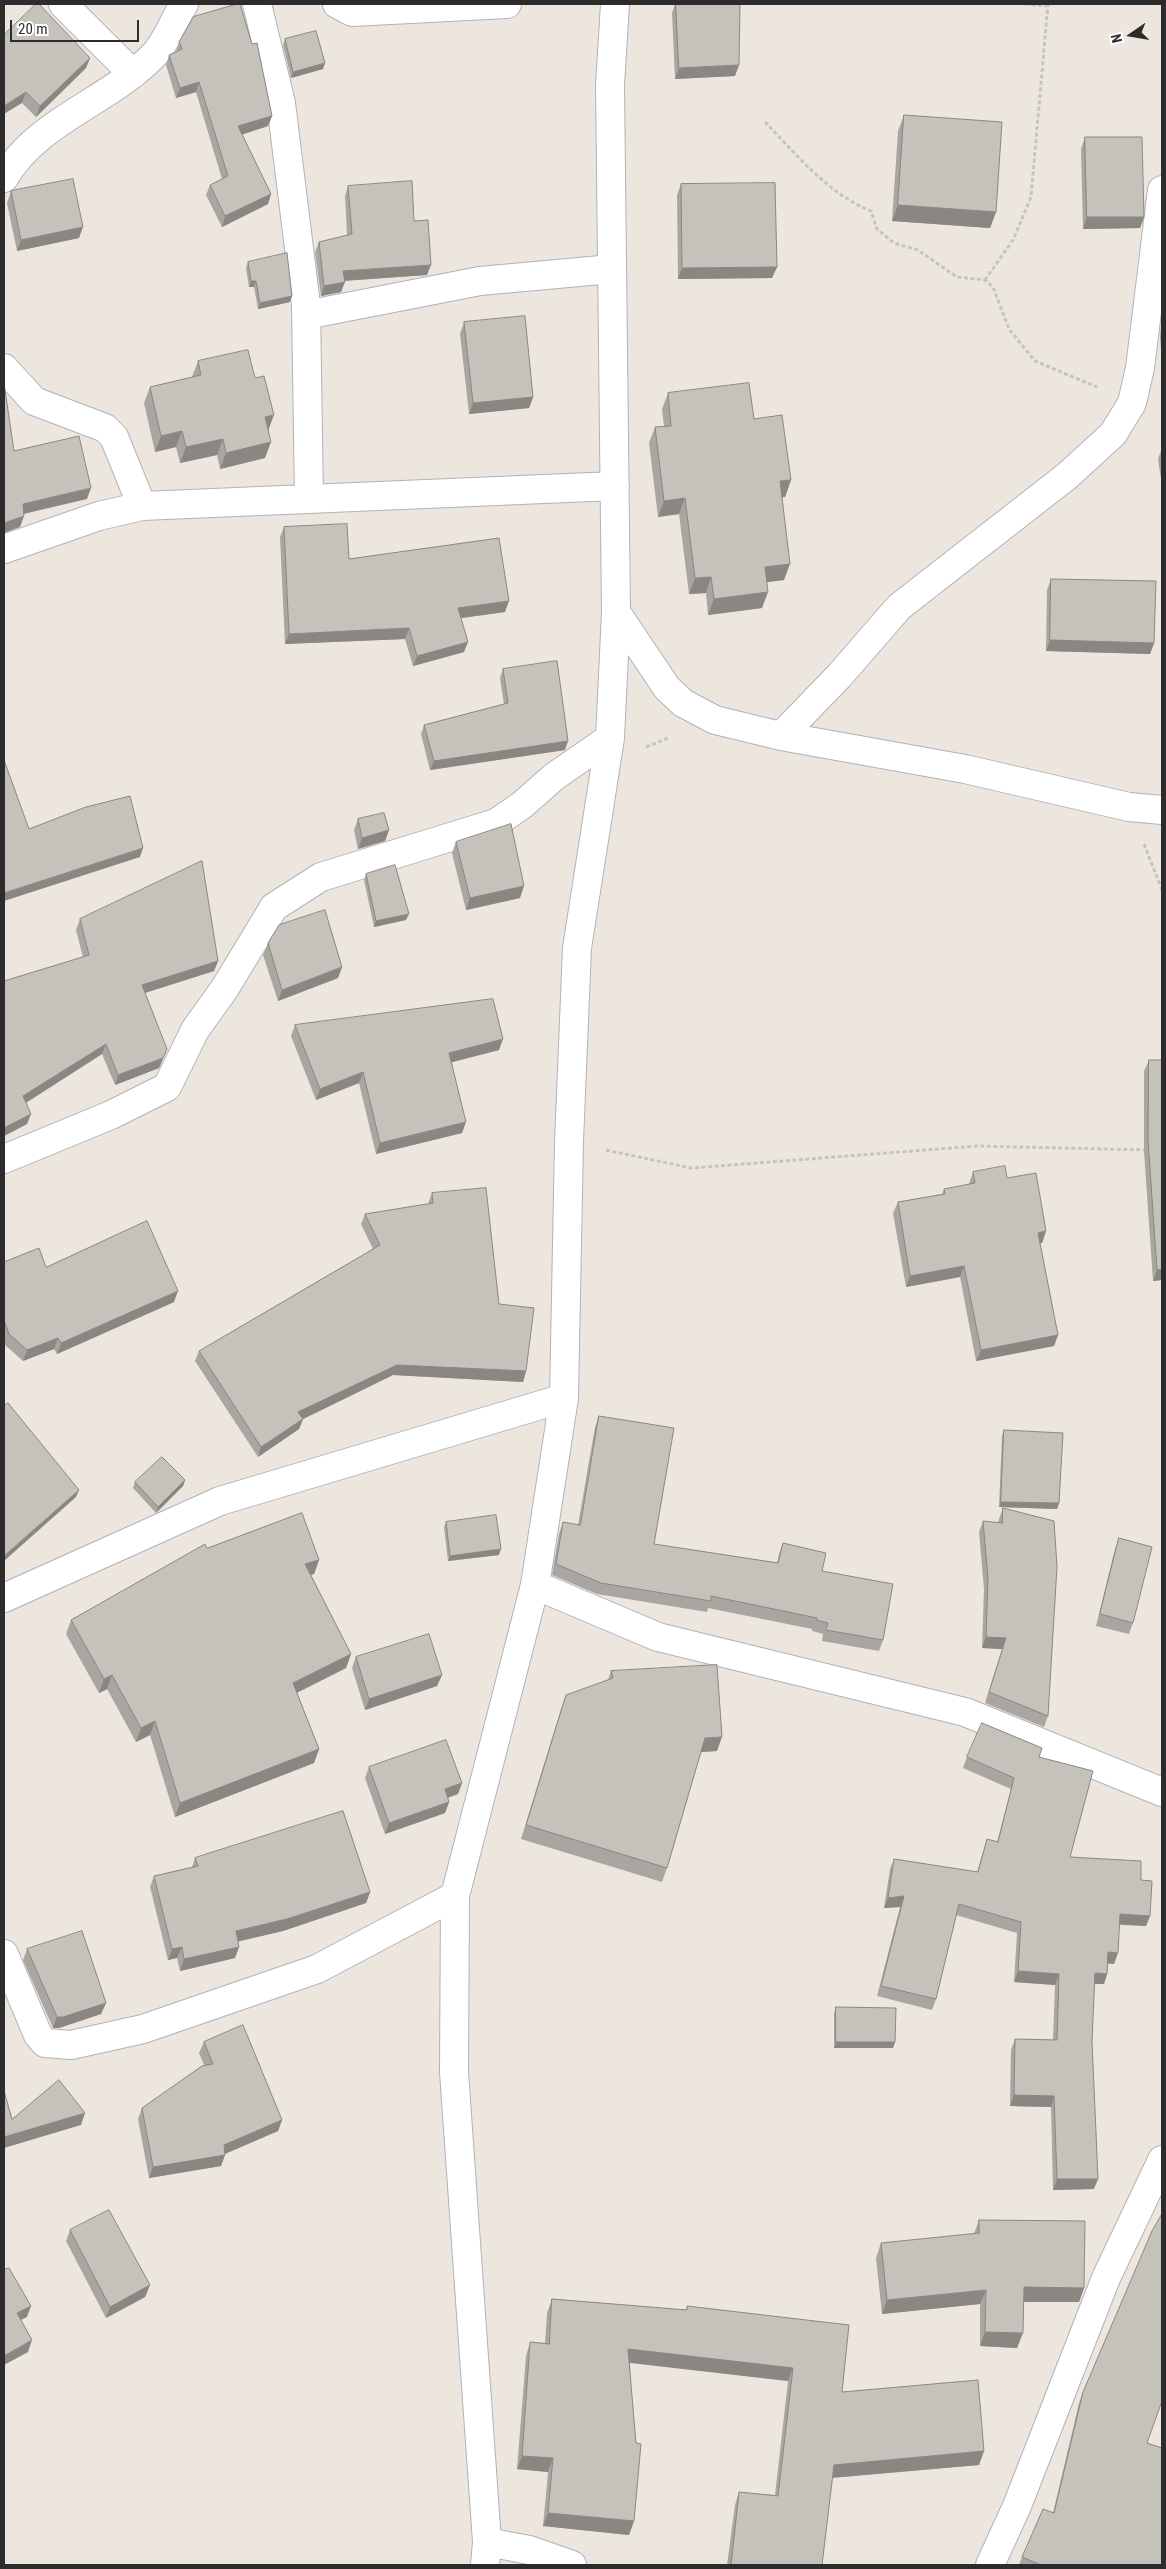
<!DOCTYPE html>
<style>
body{margin:0}
#map{position:relative;width:1166px;height:2569px;overflow:hidden;background:#ece6df;font-family:"Roboto Condensed",sans-serif}
canvas{display:block}
.frame{position:absolute;inset:0;border:5px solid #2c2c2c;pointer-events:none}
.north{position:absolute;left:1106px;top:10px;width:50px;height:50px;-webkit-text-stroke:4px #fff;paint-order:stroke;rotate:257deg;font-size:14px;font-weight:700;line-height:20px;text-align:center;color:#2c2c2c}
.north::after{content:'';display:block;margin:auto;width:18px;height:22px;background:#2c2c2c;clip-path:polygon(50% 0,100% 100%,50% 72%,0 100%)}
.scale{position:absolute;left:10px;top:20px;width:129px;height:22px;box-sizing:border-box;border:2px solid #2c2c2c;border-top:0;padding-left:6px;font-size:15px;line-height:18px;white-space:nowrap;color:#2c2c2c;-webkit-text-stroke:4px #fff;paint-order:stroke}
</style>
<div id="map">
<canvas width="1166" height="2569"></canvas>
<div class="frame"></div>
<div class="north">N</div>
<div class="scale">20 m</div>
</div>
<script>
const c = document.querySelector('canvas').getContext('2d');
c.lineJoin = 'round';
function strokePath(path, color, width, dash) { c.strokeStyle = color; c.lineWidth = width; c.lineCap = dash ? 'butt' : 'round'; c.setLineDash(dash || []); c.stroke(path); }
function paint(path, color) { c.fillStyle = color; c.fill(path, 'evenodd'); }
const path = new Path2D(`
 M1025 4 1046 6
 M765 122C796 154 828 194 871 211L877 229 894 243 918 250 957 277 985 280 993 287 1009 329 1035 361 1097 387
 M985 280 1013 240 1031 197 1048 4
 M646 747 668 738
 M1144 844 1162 890
 M606 1150 691 1168 977 1146 1147 1150`);
const street = new Path2D(`
 M63 4 133 74
 M257 4 281 103 306 305 309 499
 M337 4 352 12 507 4
 M4 178C37 121 108 102 153 56 166 43 174 20 184 4
 M306 315 480 281 612 269
 M4 368 34 401 105 428 114 437 142 506
 M4 549 99 516 142 506 615 486
 M616 612 667 688 683 703 715 720 781 736 965 769 1129 807 1162 810
 M781 736 840 675 899 607 1067 476 1113 434 1132 403 1140 368 1162 190
 M4 1159 111 1115 167 1087 195 1030 225 988 274 907 321 877 496 823 522 805 555 776 610 738
 M535 1585 658 1637 965 1712 1162 1792
 M4 1598 220 1501 564 1398
 M4 1954 38 2035 45 2043 71 2045 143 2029 317 1969 455 1896
 M487 2542 529 2550 572 2565
 M485 2565 487 2542 454 2072 455 1896 535 1585 564 1398 569 1142 577 948 610 738 616 612 610 85 615 4
 M990 2565 1017 2506 1106 2278 1162 2160`);
const wall = new Path2D(`
 M675 4H740L735 76 675 79 672 13Z
 M4 35 90 58 86 68 36 117 22 103Z
 M285 39 323 69 291 78 283 45Z
 M179 42 272 116 268 126 242 134 271 194 268 204 222 227 206 195 210 185 222 179 196 92 176 98 166 65 169 55 176 52Z
 M904 115 996 212 990 228 892 221 898 131Z
 M1085 137 1144 217 1140 228 1083 229 1081 149Z
 M681 184 777 267 772 278 678 279 677 195Z
 M348 186 414 221 427 275 345 281 341 292 321 296 315 252 319 242 347 235 345 196Z
 M11 191 79 238 17 251 7 203Z
 M248 262 292 296 290 302 258 309 254 287H249L246 268Z
 M1162 315V361L1160 337Z
 M464 322 533 397 529 408 469 414 460 334Z
 M198 361 255 378 268 431 265 458 220 469 217 455 180 463 176 447 155 452 144 403 150 387 192 377Z
 M668 393 754 419 791 480 785 497H782L784 580 767 582 762 608 708 615 706 593 689 594 679 514 658 517 649 443 655 427 664 426 662 409Z
 M1162 448V486L1158 459Z
 M284 527 349 559 505 612 461 618 464 652 413 666 405 639 285 644 280 537Z
 M1051 579 1154 643 1150 654 1046 651 1047 590Z
 M503 669 565 750 430 770 421 734 424 725 504 704 500 678Z
 M358 819 389 830 385 841 358 849 354 830Z
 M456 842 520 898 466 910 452 853Z
 M366 874 406 920 374 927 364 880Z
 M80 919 218 961 214 971 145 993 163 1059 159 1068 115 1085 102 1054 26 1103 27 1124 4 1136V981L83 957 76 930Z
 M268 943 342 967 338 978 278 1001 263 955Z
 M295 1025 499 1050 452 1062 462 1133 376 1154 359 1083 316 1100 291 1036Z
 M1149 1060 1162 1280 1153 1281 1144 1152V1071Z
 M973 1172 1007 1178 1046 1231 1042 1243H1040L1058 1335 1054 1346 976 1361 960 1277 906 1287 893 1213 898 1202 942 1194 944 1189 969 1184Z
 M432 1193 499 1304 526 1371 523 1382 393 1375 303 1419 299 1429 258 1457 195 1361 199 1351 373 1249 361 1224 365 1214 428 1204Z
 M4 1262 46 1267 174 1302 57 1354 54 1349 23 1361 5 1345 4 1342Z
 M599 1416 654 1544 777 1563 779 1554 783 1543 822 1571 883 1640 879 1651 822 1641 823 1634 812 1631V1629L708 1608 707 1612 597 1594 552 1575 559 1534 563 1522 578 1525 595 1427Z
 M1004 1430 1059 1503 1057 1509 999 1507 1002 1436Z
 M185 1480 183 1486 156 1513 133 1488 135 1482Z
 M1003 1508 1048 1716 1044 1727 985 1703 1002 1649 982 1648 984 1589 979 1532 983 1521 998 1523 999 1519Z
 M446 1522 499 1555 448 1561 444 1527Z
 M1119 1538 1133 1623 1129 1634 1096 1626 1115 1549Z
 M207 1548 319 1560 314 1574 311 1575 351 1654 346 1668 297 1693 319 1749 314 1763 175 1817 150 1735 136 1742 107 1689 99 1693 66 1634 71 1620Z
 M356 1657 442 1675 437 1686 365 1710 352 1668Z
 M611 1671 717 1751 701 1752 667 1868 662 1882 521 1839 561 1709 566 1695 608 1680Z
 M967 1757H1039L1070 1857 1141 1880 1150 1916 1146 1926 1119 1925 1114 1964 1108 1963 1107 1974 1104 1984H1094L1092 2041 1094 2189 1053 2190 1051 2107 1010 2106 1011 2050 1015 2039 1053 2040 1055 1985 1014 1982 1017 1933 956 1915 936 1999 932 2010 877 1996 900 1907 884 1908 890 1869 894 1859 977 1872 987 1839 997 1842 1011 1789 963 1768Z
 M369 1767 462 1783 458 1794 448 1798 449 1802 445 1813 385 1834 365 1778Z
 M195 1858 370 1892 366 1903 283 1931 238 1941 239 1947 235 1958 180 1971 177 1958 168 1960 150 1887 154 1876 192 1867Z
 M27 1949 106 2003 101 2014 59 2028H53L23 1960Z
 M836 2007 895 2042 893 2048H834V2013Z
 M204 2042 282 2120 278 2131 225 2154 221 2166 149 2178 138 2119 142 2108 204 2065 199 2053Z
 M979 2220 1084 2288 1079 2302H1023L1017 2348 980 2346V2304L882 2314 876 2258 881 2243 974 2234Z
 M70 2230 150 2285 145 2297 106 2318 66 2241Z
 M552 2299 686 2310 687 2306 842 2392 984 2451 979 2465 832 2478 822 2565H727L735 2505 739 2492 775 2495 788 2381 630 2363 634 2521 629 2535 543 2526 548 2472 517 2469 526 2356 530 2342 545 2343 547 2313Z
 M1083 2392 1147 2443 1162 2565H1019L1022 2557 1053 2513 1079 2403Z`);
const shadedWall = new Path2D(`
 M90 58 86 68 36 117 40 106Z
 M325 63 323 69 291 78 293 72Z
 M739 65 735 76 675 79 679 68Z
 M199 82 196 92 176 98 180 88Z
 M26 92 22 103 4 114V106Z
 M272 116 268 126 235 137 238 126Z
 M271 194 268 204 222 227 225 216Z
 M898 205 996 212 990 228 892 221Z
 M1087 217H1144L1140 228 1083 229Z
 M83 227 79 238 17 251 21 240Z
 M431 265 427 275 339 281 343 271Z
 M777 267 772 278 678 279 682 268Z
 M251 281H256L254 287H249Z
 M345 282 341 292 321 296 324 286Z
 M292 296 290 302 258 309 260 303Z
 M533 397 529 408 469 414 473 403Z
 M274 415 268 431 265 417Z
 M182 431 176 447 155 452 161 436Z
 M223 439 217 455 180 463 186 447Z
 M271 442 265 458 220 469 226 453Z
 M791 480 785 497 774 498 780 481Z
 M91 488 87 499 19 515 23 504Z
 M685 498 679 514 658 517 664 501Z
 M24 516 20 527 4 533V523Z
 M790 564 784 580 759 583 765 567Z
 M711 577 706 593 689 594 695 578Z
 M768 592 762 608 708 615 714 599Z
 M509 601 505 612 454 619 458 608Z
 M409 628 405 639 285 644 289 634Z
 M1050 640 1154 643 1150 654 1046 651Z
 M468 642 464 652 413 666 417 656Z
 M568 741 565 750 430 770 434 761Z
 M389 830 385 841 358 849 362 838Z
 M143 848 140 857 4 901V893Z
 M524 886 520 898 466 910 470 898Z
 M409 914 406 920 374 927 376 921Z
 M218 961 214 971 138 995 142 985Z
 M342 967 338 978 278 1001 282 990Z
 M503 1039 499 1050 445 1064 449 1053Z
 M106 1044 102 1054 19 1107 23 1096Z
 M167 1049 159 1068 115 1085 118 1075Z
 M363 1072 359 1083 316 1100 320 1089Z
 M31 1114 27 1124 4 1136V1128Z
 M466 1122 462 1133 376 1154 380 1143Z
 M1046 1231 1042 1243 1034 1244 1038 1233Z
 M964 1266 960 1277 906 1287 910 1276Z
 M1162 1269V1280L1153 1281 1157 1270Z
 M178 1291 174 1302 57 1354 61 1343Z
 M1058 1335 1054 1346 976 1361 981 1350Z
 M58 1338 54 1349 23 1361 27 1350Z
 M397 1365 526 1371 523 1382 393 1375 295 1423 298 1412Z
 M303 1419 299 1429 258 1457 261 1447Z
 M185 1480 183 1486 156 1513 158 1507Z
 M79 1490 76 1497 4 1561V1556Z
 M1001 1502 1059 1503 1057 1509 999 1507Z
 M501 1549 499 1555 448 1561 450 1556Z
 M319 1560 314 1574 300 1578 305 1564Z
 M986 1637 1006 1638 1002 1649 982 1648Z
 M351 1654 346 1668 288 1697 293 1683Z
 M112 1675 107 1689 99 1693 104 1679Z
 M442 1675 437 1686 365 1710 369 1699Z
 M155 1721 150 1735 136 1742 141 1728Z
 M722 1737 717 1751 700 1752 705 1738Z
 M319 1749 314 1763 175 1817 180 1803Z
 M462 1783 458 1794 440 1800 445 1789Z
 M449 1802 445 1813 385 1834 389 1823Z
 M370 1892 366 1903 283 1931 232 1943 236 1931Z
 M904 1896 900 1907 884 1908 888 1898Z
 M1120 1914 1150 1916 1146 1926 1116 1924Z
 M182 1947 177 1958 168 1960 172 1949Z
 M239 1947 235 1958 180 1971 184 1959Z
 M1108 1952 1118 1953 1114 1964 1104 1963Z
 M1018 1971 1059 1974 1055 1985 1014 1982Z
 M1095 1973 1107 1974 1104 1984H1091Z
 M106 2003 101 2014 59 2028H53L57 2017Z
 M836 2042H895L893 2048H834Z
 M1014 2095 1054 2096 1051 2107 1010 2106Z
 M85 2113 81 2125 4 2148V2137Z
 M282 2120 278 2131 222 2155H225L221 2166 149 2178 153 2167 224 2145Z
 M1057 2179H1098L1094 2189 1053 2190Z
 M150 2285 145 2297 106 2318 110 2307Z
 M1024 2287 1084 2288 1079 2302H1018Z
 M986 2290 980 2304 882 2314 887 2300Z
 M31 2306 27 2317 13 2324 17 2313Z
 M985 2332 1023 2333 1017 2348 980 2346Z
 M32 2340 28 2352 4 2365V2356Z
 M628 2349 793 2368 788 2381 624 2362Z
 M984 2451 979 2465 829 2478 834 2465Z
 M522 2456 553 2458 548 2472 517 2469Z
 M548 2513 634 2521 629 2535 543 2526Z`);
const building = new Path2D(`
 M36 4H39L90 58 40 106 26 92 4 106V35Z
 M237 4H240L252 44 257 43 272 116 238 126 271 194 225 216 210 185 228 176 199 82 180 88 169 55 182 49 179 42 193 17Z
 M676 4H740L739 65 679 68Z
 M316 31 325 63 293 72 285 39Z
 M904 115 1002 122 996 212 898 205Z
 M1085 137H1142L1144 217H1087Z
 M73 179 83 227 21 240 11 191Z
 M412 181 414 221 428 220 431 265 343 271 345 282 324 286 319 242 352 234 348 186Z
 M775 183 777 267 682 268 681 184Z
 M287 253 292 296 260 303 256 281H251L248 262Z
 M525 316 533 397 473 403 464 322Z
 M248 350 255 378 264 376 274 415 265 417 271 442 226 453 223 439 186 447 182 431 161 436 150 387 201 375 198 361Z
 M4 383 14 451 79 436 91 488 23 504 24 516 4 523Z
 M749 383 754 419 782 415 791 480 780 481 790 564 765 567 768 592 714 599 711 577 695 578 685 498 664 501 655 427 671 426 668 393Z
 M347 524 349 559 499 538 509 601 458 608 468 642 417 656 409 628 289 634 284 527Z
 M1051 579 1156 581 1154 643 1050 640Z
 M557 661 568 741 434 761 424 725 508 703 503 669Z
 M4 760 29 829 86 807 130 796 143 848 4 893Z
 M384 813 389 830 362 838 358 819Z
 M511 824 524 886 470 898 456 842Z
 M202 861 218 961 142 985 167 1049 163 1058 118 1075 106 1044 23 1096 31 1114 4 1128V981L89 955 80 919Z
 M395 865 409 914 376 921 366 874Z
 M325 910 342 967 282 990 268 943 279 925Z
 M493 999 503 1039 449 1053 466 1122 380 1143 363 1072 320 1089 295 1025Z
 M1149 1060H1162V1269L1157 1270 1148 1140Z
 M1005 1166 1007 1178 1036 1173 1046 1231 1038 1233 1058 1335 981 1350 964 1266 910 1276 898 1202 945 1194 944 1189 975 1183 973 1172Z
 M486 1188 499 1304 534 1308 526 1371 397 1365 298 1412 303 1419 261 1447 199 1351 380 1245 365 1214 433 1203 432 1193Z
 M147 1221 178 1291 61 1343 58 1338 27 1350 9 1334 4 1320V1262L39 1248 46 1267Z
 M8 1403 79 1490 4 1556V1406Z
 M599 1416 674 1428 654 1544 778 1563 783 1543 826 1553 822 1571 893 1584 883 1640 826 1630 828 1623 816 1620 817 1618 711 1596V1601L601 1583 556 1564 563 1522 580 1525Z
 M1004 1430 1063 1433 1059 1503 1001 1502Z
 M162 1457 185 1480 158 1507 135 1482Z
 M1003 1508 1054 1521 1057 1567 1048 1716 989 1692 1006 1638 986 1637 988 1578 983 1521 1002 1523Z
 M302 1513 319 1560 305 1564 351 1654 293 1683 319 1749 180 1803 155 1721 141 1728 112 1675 104 1679 71 1620 205 1544 207 1548Z
 M496 1515 501 1549 450 1556 446 1522Z
 M1119 1538 1152 1547 1133 1623 1100 1614Z
 M429 1634 442 1675 369 1699 356 1657Z
 M717 1665 722 1737 705 1738 667 1868 526 1825 566 1695 613 1678 611 1671Z
 M982 1723 1042 1748 1039 1757 1093 1771 1070 1857 1141 1861V1880L1152 1881 1150 1916 1120 1914 1118 1953 1108 1952 1107 1974 1095 1973 1092 2041 1098 2179H1057L1054 2096 1014 2095 1015 2039 1057 2040 1059 1974 1018 1971 1021 1922 959 1904 936 1999 881 1986 904 1896 888 1898 894 1859 978 1872 987 1839 998 1842 1014 1778 967 1757Z
 M446 1740 462 1783 445 1789 449 1802 389 1823 369 1767Z
 M343 1811 370 1892 287 1919 236 1931 239 1947 184 1959 182 1947 172 1949 154 1876 198 1866 195 1858Z
 M82 1931 106 2003 63 2017H57L27 1949Z
 M836 2007 896 2008 895 2042H836Z
 M243 2025 282 2120 224 2145 225 2155 153 2167 142 2108 202 2066 213 2064 204 2042Z
 M59 2080 85 2113 4 2137V2091L12 2119Z
 M109 2210 150 2285 110 2307 70 2230Z
 M1162 2214V2401L1147 2443 1162 2448V2565H1041L1022 2557 1043 2509 1054 2513 1083 2392 1152 2231Z
 M979 2220 1085 2221 1084 2288 1024 2287 1023 2333 985 2332 986 2290 887 2300 881 2243 979 2233Z
 M9 2268 31 2306 17 2313 32 2340 4 2356V2270Z
 M552 2299 687 2310V2306L849 2325 842 2392 978 2380 984 2451 834 2465 822 2565H731L739 2492 778 2496 793 2368 628 2349 636 2443 641 2444 634 2521 548 2513 553 2458 522 2456 530 2342 549 2344Z`);
strokePath(street, '#b0b2bb', 30);
strokePath(path, '#c4c4c4', 3, [4, 2.5]);
strokePath(street, '#fff', 28);
paint(wall, '#a9a6a1');
paint(shadedWall, '#8a8783');
paint(building, '#c5c1bb');
strokePath(building, '#8a8783', 1);
</script>
